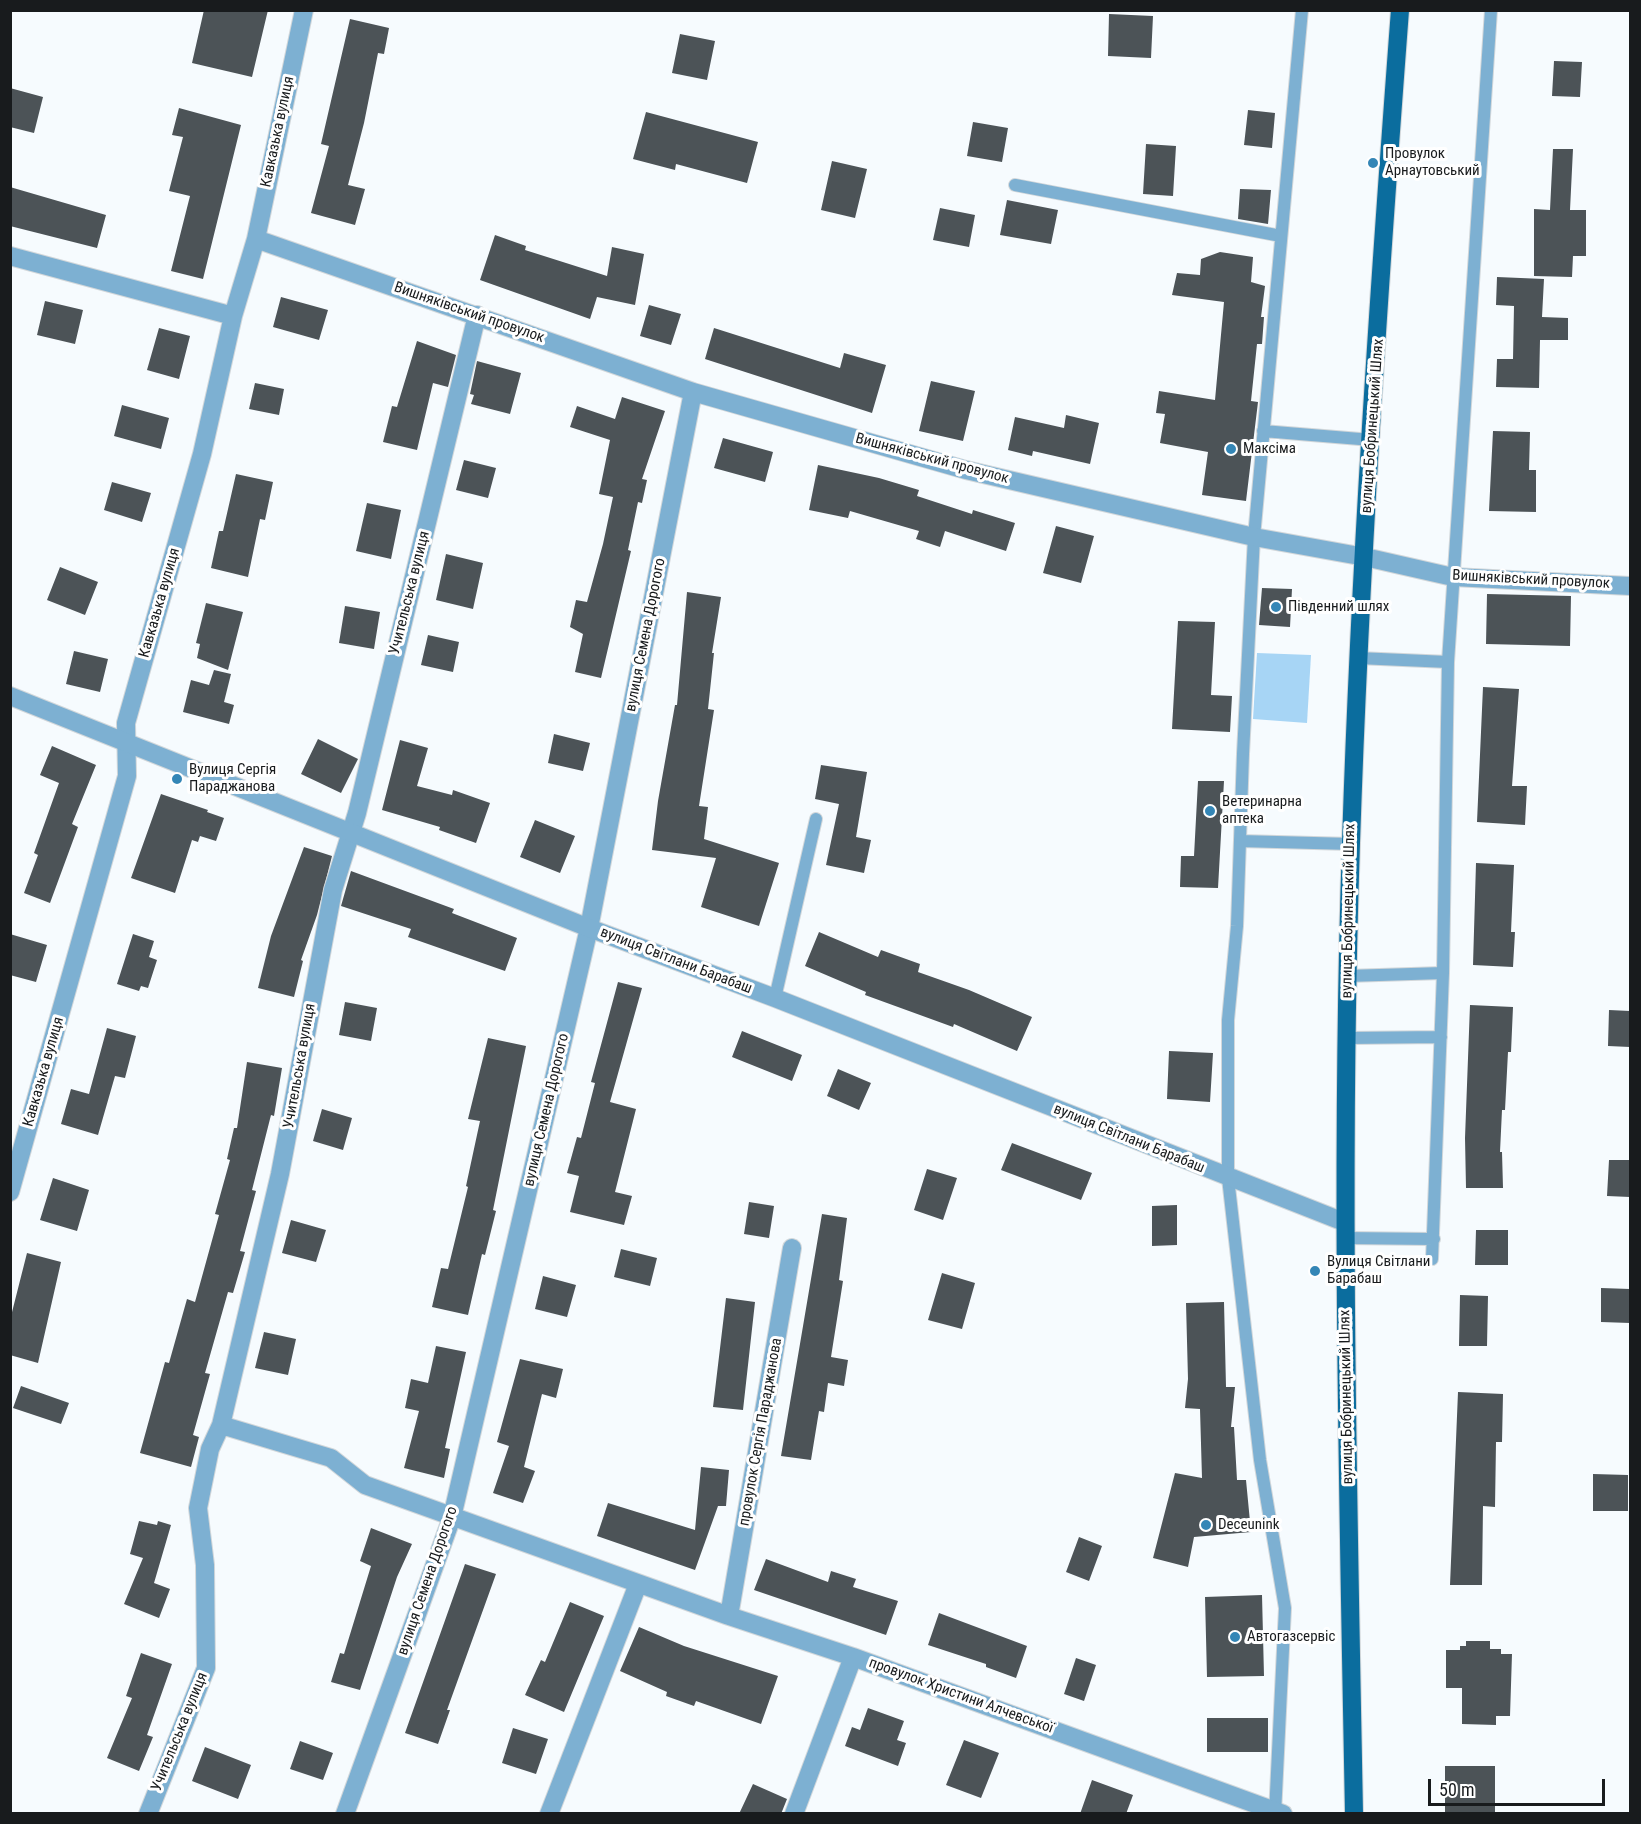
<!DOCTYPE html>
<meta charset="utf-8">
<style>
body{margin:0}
#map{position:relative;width:1641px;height:1824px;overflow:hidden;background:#f6fbfe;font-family:"Roboto Condensed",sans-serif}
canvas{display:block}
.frame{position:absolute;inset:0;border:12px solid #181b1d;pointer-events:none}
.scale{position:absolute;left:1428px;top:1779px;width:177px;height:27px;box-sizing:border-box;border:3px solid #181b1d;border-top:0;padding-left:8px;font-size:18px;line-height:21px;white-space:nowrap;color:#181b1d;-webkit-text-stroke:4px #fff;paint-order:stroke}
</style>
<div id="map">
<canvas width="1641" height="1824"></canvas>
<div class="frame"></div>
<div class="scale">50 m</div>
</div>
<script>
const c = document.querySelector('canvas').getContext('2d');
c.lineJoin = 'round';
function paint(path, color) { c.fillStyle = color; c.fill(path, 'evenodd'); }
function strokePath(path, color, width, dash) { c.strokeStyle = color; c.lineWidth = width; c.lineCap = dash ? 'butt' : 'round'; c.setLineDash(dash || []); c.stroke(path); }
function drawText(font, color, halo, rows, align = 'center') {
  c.font = font + ' "Roboto Condensed",sans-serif'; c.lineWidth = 6; c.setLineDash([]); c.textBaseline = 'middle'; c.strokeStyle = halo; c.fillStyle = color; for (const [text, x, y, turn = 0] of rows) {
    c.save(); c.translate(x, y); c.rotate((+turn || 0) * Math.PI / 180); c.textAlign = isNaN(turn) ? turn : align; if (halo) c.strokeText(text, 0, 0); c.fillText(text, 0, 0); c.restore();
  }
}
const green = new Path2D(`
 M1257 653 1311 655 1307 723 1253 719Z`);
const building = new Path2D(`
 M204 10H268L252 77 192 63Z
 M1109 14 1153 16 1151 58 1108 56Z
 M350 19 389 28 384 54 378 53 364 123 348 185 365 189 355 225 311 213 329 146 321 144Z
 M680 34 715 41 707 80 672 73Z
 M1554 61 1582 62 1580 97 1552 96Z
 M10 88 43 97 34 133 10 127Z
 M179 108 241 125 203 279 171 271 190 196 169 191 183 137 172 135Z
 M1248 110 1275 113 1272 148 1244 145Z
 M646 112 758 142 747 183 676 164 675 170 633 159Z
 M973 122 1008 128 1002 162 967 156Z
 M1146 144 1176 146 1173 196 1143 194Z
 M1553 149H1573L1570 210H1586V256H1573L1572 277 1534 276V209L1550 210Z
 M832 161 867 169 855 218 821 210Z
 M10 187 106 215 97 248 10 226Z
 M1240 189 1271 190 1268 224 1238 219Z
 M1007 200 1058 210 1051 244 1000 235Z
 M940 208 975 215 969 247 933 240Z
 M495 235 526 246 525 250 607 276 612 247 644 254 635 305 597 297 590 319 480 280Z
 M1220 252 1253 257 1251 282 1265 286 1261 317H1264L1262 344H1257L1251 401 1258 402 1246 501 1202 495 1208 452 1160 443 1165 414 1156 413 1159 391 1215 400 1224 302 1172 295 1177 273 1200 275 1201 259Z
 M1497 277 1544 279 1542 317 1568 318V340H1540L1539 388 1496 387 1497 359H1513L1514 306 1496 305Z
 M281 297 328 310 319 340 273 327Z
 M45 301 83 310 75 344 37 335Z
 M649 305 681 314 671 345 640 336Z
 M159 328 190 336 179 379 147 370Z
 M714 328 840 368 844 353 886 365 872 413 705 359Z
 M417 341 456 355 448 387 433 383 417 450 383 442 392 406 397 407Z
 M477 361 521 373 510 414 471 404 474 395 470 394Z
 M931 381 975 391 963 441 919 431Z
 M255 383 284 389 279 415 249 409Z
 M622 397 665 411 642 479 647 480 642 503 638 502 628 550 631 551 601 678 575 672 583 634 570 627 576 600 587 602 603 544 613 497 599 494 610 440 570 427 577 406 615 419Z
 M122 405 169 418 161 449 114 436Z
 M1066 415 1099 423 1090 464 1033 451 1032 456 1008 450 1015 417 1064 428Z
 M1493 431 1530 432 1529 470H1536V512L1489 511Z
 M723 438 773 452 765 482 714 468Z
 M464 460 496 468 488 498 456 490Z
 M818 465 879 478 919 490 917 496 972 514 973 510 1015 523 1006 551 945 531 940 547 916 539 919 531 850 511 848 518 809 510Z
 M236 474 273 482 265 520 260 519 248 577 211 568 219 531H223Z
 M112 482 151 493 142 522 104 510Z
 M367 503 401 510 391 559 356 551Z
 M1056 526 1094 536 1081 583 1043 573Z
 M446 554 483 563 473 609 436 600Z
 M60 567 98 582 85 615 47 600Z
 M1262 588 1292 589 1290 627 1259 625Z
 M687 592 721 597 712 653H714L708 709 714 710 699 806 708 807 704 839 779 863 759 926 701 907 716 858 652 850 658 801 675 705H677Z
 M1487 594 1571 596 1570 646 1486 644Z
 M206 603 243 612 228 670 197 658 200 644 196 643Z
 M345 606 380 612 374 649 339 643Z
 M1178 621 1215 622 1211 695 1232 696 1230 732 1172 729Z
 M428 635 459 642 453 672 421 665Z
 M74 651 108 659 100 692 66 684Z
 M214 670 231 674 224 702 234 705 229 724 183 712 191 680 209 685Z
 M1483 687 1519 689 1512 786H1527L1525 825 1477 822Z
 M554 734 590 743 583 771 548 763Z
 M318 739 358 759 341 793 301 774Z
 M400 740 428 748 417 786 452 795 453 790 490 803 476 843 439 830 440 827 382 810Z
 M52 746 96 765 72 824 78 827 50 903 24 893 38 855 34 853 59 783 40 775Z
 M821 765 867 772 856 837 871 840 864 873 826 865 839 804 815 799Z
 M1198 781H1224L1218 888 1180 887 1181 856H1194Z
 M161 794 208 810 207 812 224 818 216 841 200 836 198 842 192 840 175 893 131 878Z
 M535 820 575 836 560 873 520 857Z
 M304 847 332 856 317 915 301 960 303 961 294 997 258 988 271 936Z
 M1476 863 1514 865 1511 932H1515L1513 967 1473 965Z
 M351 871 454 909 452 913 517 938 505 971 408 937 411 929 341 906Z
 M819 932 878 957 881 950 920 964 918 972 969 990 1032 1017 1017 1051 954 1024 953 1027 865 995 866 992 805 966Z
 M10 934 47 945 36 982 10 975Z
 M133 934 154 941 149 957 157 960 148 988 141 986 139 991 117 984Z
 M618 982 642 988 610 1102 636 1109 615 1192 632 1196 624 1225 570 1212 579 1176 567 1173 577 1137 581 1138 595 1083 591 1082Z
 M345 1002 377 1008 371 1041 339 1035Z
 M1470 1005 1513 1007 1511 1052H1508L1505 1110H1502L1500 1152H1502L1503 1188H1466L1465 1138Z
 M1609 1010 1630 1011V1047L1608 1046Z
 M107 1028 136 1036 125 1078 115 1076 98 1135 61 1124 71 1089 89 1094Z
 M742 1031 802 1055 792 1081 732 1057Z
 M488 1038 526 1046 493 1210 496 1211 485 1255 482 1254 468 1315 432 1307 441 1268 448 1269 468 1187 466 1186 480 1121 468 1119Z
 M1169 1051 1213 1053 1210 1102 1167 1099Z
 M247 1062 282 1068 274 1116 271 1115 252 1190 256 1191 240 1251 245 1252 233 1293 228 1292 205 1373 210 1374 193 1435 199 1437 191 1467 140 1453 165 1362 169 1363 187 1299 195 1302 219 1215 215 1214 230 1160 227 1159 234 1128H237Z
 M838 1069 871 1083 859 1110 827 1096Z
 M322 1109 352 1118 343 1150 313 1141Z
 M1012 1143 1092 1173 1081 1200 1001 1170Z
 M1609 1160H1630V1197L1607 1196Z
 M927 1169 957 1178 943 1220 914 1210Z
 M53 1178 89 1190 77 1231 40 1220Z
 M749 1202 774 1206 769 1238 744 1234Z
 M1177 1205V1245L1152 1246V1206Z
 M822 1214 847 1218 839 1280 843 1281 831 1357 848 1360 844 1386 828 1383 824 1412 819 1411 811 1460 781 1456Z
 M291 1220 326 1230 316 1262 282 1253Z
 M1476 1230H1508V1265H1475Z
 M621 1249 657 1258 650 1286 614 1277Z
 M27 1253 61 1262 38 1363 10 1355V1320Z
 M942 1273 975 1283 962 1329 928 1320Z
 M543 1276 576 1285 567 1317 535 1309Z
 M1601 1288 1630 1289V1323L1601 1322Z
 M1460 1295 1488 1296 1487 1346H1459Z
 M726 1298 755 1302 743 1410 713 1407Z
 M1224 1302 1226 1387H1235L1231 1427H1234L1237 1480H1246L1251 1532 1194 1537 1188 1567 1153 1558 1175 1473 1202 1478 1200 1409 1185 1408 1188 1379 1186 1303Z
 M264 1332 296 1339 288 1375 255 1368Z
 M436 1346 466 1352 445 1448 450 1449 444 1478 404 1468 419 1411 405 1408 411 1379 428 1383Z
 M520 1359 563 1369 556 1398 542 1394 524 1467 535 1471 523 1503 493 1493 509 1446 497 1442Z
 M21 1386 69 1403 61 1424 13 1408Z
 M1458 1392 1503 1394 1502 1442H1496L1495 1507 1483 1506 1482 1585H1450Z
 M701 1467 729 1470 726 1506H718L695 1570 597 1536 608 1503 695 1530Z
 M1593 1474 1628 1475V1511H1593Z
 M139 1521 157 1525 158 1521 171 1525 154 1583 170 1589 159 1618 124 1604 143 1558 130 1554Z
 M371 1528 412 1544 397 1577 360 1690 331 1682 340 1653 344 1654 371 1566 360 1561Z
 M1079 1537 1102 1546 1089 1581 1066 1572Z
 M766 1559 828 1582 831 1571 856 1579 853 1587 898 1601 886 1635 754 1590Z
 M465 1564 496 1574 447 1710H450L438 1744 405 1733Z
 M1262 1595 1264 1676 1207 1677 1205 1597Z
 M570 1602 604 1616 564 1712 525 1695 541 1660 545 1662Z
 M939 1613 1027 1646 1016 1678 986 1667V1664L928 1645Z
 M639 1627 684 1646 778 1676 761 1724 696 1701 694 1706 666 1696 667 1692 620 1671Z
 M1466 1641H1490V1649H1501V1654H1512L1510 1716H1496V1725L1462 1724V1688H1446V1650H1460V1646H1466Z
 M141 1653 172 1664 147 1735 153 1737 139 1771 107 1758 132 1698 126 1696Z
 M1076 1658 1096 1665 1084 1701 1064 1694Z
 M868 1708 904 1721 897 1740 906 1743 898 1766 845 1746 852 1727 860 1730Z
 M1207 1718H1268V1752H1207Z
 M513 1728 548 1739 536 1774 502 1763Z
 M964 1740 999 1753 981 1798 946 1785Z
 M300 1741 333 1753 323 1780 290 1769Z
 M205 1747 251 1765 238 1799 192 1781Z
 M1445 1766H1495V1814H1445Z
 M1092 1780 1133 1795 1126 1814H1080Z
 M753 1784 787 1799 781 1814H739Z`);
const service = new Path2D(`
 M1015 185 1281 236
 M1263 431 1372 440
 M1358 658 1448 662
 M1240 841 1351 844
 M1347 976 1443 973
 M775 998 816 819
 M1347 1038 1441 1037
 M1344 1238 1434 1239
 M1432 1259 1443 973 1448 662 1491 10
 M1275 1814 1285 1608 1260 1460 1228 1178V1020L1237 926 1243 754 1254 537 1302 10`);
const minor = new Path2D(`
 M256 239 693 392 966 470 1254 537 1365 557 1453 577 1630 586
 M10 256 233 316
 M10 1192 127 776 126 723 202 454 233 316 256 239 304 10
 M221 1425 331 1458 365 1485 729 1616 853 1657 1283 1814
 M729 1616 792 1248
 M148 1814 206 1668 205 1565 198 1508 210 1449 221 1425 280 1174 333 890 357 813 477 315
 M345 1814 452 1517 589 928 693 392
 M549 1814 638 1584
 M794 1814 853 1657`);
const tertiary = new Path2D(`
 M10 696 589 928 775 998 1344 1222`);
const primary = new Path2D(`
 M1354 1814C1348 1490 1340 1167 1351 843 1360 566 1379 288 1400 10`);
const markers = [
 [1373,163,6,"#3486b6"],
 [1231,449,6,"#3486b6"],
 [1276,607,6,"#3486b6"],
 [177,779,6,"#3486b6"],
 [1210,811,6,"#3486b6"],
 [1315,1271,6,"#3486b6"],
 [1206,1525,6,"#3486b6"],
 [1235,1637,6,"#3486b6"]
];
const streetNames = [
 ["Кавказька вулиця",278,132,-78],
 ["Вишняківський провулок",469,313,19],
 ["вулиця Бобринецький Шлях",1373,426,-86],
 ["Вишняківський провулок",932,459,15],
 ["Вишняківський провулок",1531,580,3],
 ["Учительська вулиця",410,593,-76],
 ["Кавказька вулиця",160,603,-74],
 ["вулиця Семена Дорогого",646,635,-79],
 ["вулиця Бобринецький Шлях",1349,911,-89],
 ["вулиця Світлани Барабаш",676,961,21],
 ["Учительська вулиця",300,1066,-80],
 ["Кавказька вулиця",44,1072,-74],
 ["вулиця Семена Дорогого",547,1110,-77],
 ["вулиця Світлани Барабаш",1129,1139,22],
 ["вулиця Бобринецький Шлях",1347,1397,-91],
 ["провулок Сергія Параджанова",761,1432,-80],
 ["вулиця Семена Дорогого",428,1581,-71],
 ["провулок Христини Алчевської",961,1696,20],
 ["Учительська вулиця",180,1732,-68]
];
const poiNames = [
 ["Провулок",1385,154],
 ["Арнаутовський",1385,171],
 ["Максіма",1243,449],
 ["Південний шлях",1288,607],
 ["Вулиця Сергія",189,770],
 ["Параджанова",189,787],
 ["Ветеринарна",1222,802],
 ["аптека",1222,819],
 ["Вулиця Світлани",1327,1262],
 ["Барабаш",1327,1279],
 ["Deceunink",1218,1525],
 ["Автогазсервіс",1247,1637]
];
paint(green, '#a7d5f5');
paint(building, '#4c5357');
strokePath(service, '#d2d7da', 14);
strokePath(minor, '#d2d7da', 20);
strokePath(tertiary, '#d2d7da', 20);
strokePath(primary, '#d2d7da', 20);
strokePath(service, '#7db0d2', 12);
strokePath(minor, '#7db0d2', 18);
strokePath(tertiary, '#7db0d2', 18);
strokePath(primary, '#0b6d9e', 18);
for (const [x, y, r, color] of markers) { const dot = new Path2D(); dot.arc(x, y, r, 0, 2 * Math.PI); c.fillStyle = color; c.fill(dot); strokePath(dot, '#fff', 2); }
drawText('15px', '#181b1d', '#fff', streetNames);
drawText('15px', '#181b1d', '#fff', poiNames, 'left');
</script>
